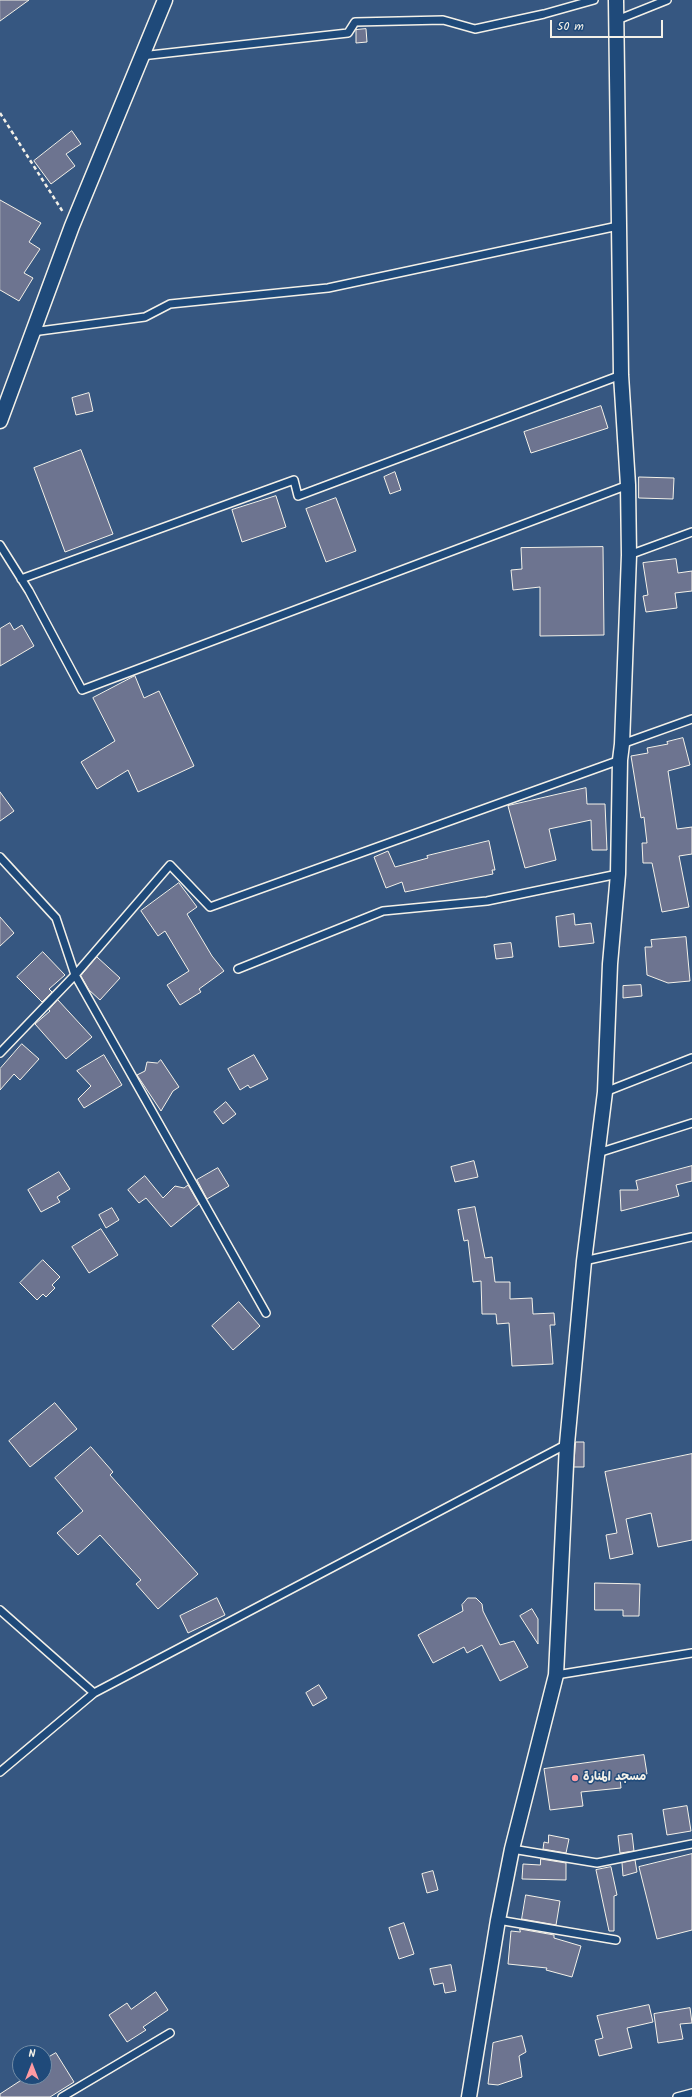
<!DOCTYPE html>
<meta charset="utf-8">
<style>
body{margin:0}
#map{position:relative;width:692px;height:2097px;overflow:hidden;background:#365781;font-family:Kalam,sans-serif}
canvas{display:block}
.north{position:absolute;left:12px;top:2045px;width:40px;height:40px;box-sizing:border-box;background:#1f4a7a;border:1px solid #748da6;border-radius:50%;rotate:0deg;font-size:11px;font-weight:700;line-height:16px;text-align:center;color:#f4f1e8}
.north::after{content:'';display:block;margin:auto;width:14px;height:18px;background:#ff9aa2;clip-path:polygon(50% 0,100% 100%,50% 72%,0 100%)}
.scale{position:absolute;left:550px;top:20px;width:113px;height:18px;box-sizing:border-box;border:2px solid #f4f1e8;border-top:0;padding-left:5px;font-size:12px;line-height:14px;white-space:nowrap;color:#f4f1e8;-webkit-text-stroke:3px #1f4a7a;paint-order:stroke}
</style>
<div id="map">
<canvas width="692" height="2097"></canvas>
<div class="north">N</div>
<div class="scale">50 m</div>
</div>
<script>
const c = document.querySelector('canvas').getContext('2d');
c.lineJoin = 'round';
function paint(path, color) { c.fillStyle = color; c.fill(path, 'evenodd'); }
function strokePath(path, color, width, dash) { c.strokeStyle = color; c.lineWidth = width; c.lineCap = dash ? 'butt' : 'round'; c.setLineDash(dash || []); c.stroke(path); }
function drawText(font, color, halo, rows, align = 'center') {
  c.font = font + ' Kalam,"Playpen Sans Arabic",sans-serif'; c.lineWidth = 3; c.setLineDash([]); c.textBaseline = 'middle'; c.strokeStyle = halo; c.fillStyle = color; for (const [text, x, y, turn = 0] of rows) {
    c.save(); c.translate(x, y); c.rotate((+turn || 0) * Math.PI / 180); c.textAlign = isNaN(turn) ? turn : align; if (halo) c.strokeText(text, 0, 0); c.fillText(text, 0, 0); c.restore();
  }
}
const building = new Path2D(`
 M0 0H29L0 21Z
 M366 29 367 42 356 43V30Z
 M72 131 81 144 66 154 75 166 51 184 34 161Z
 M0 200 41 223 29 242 40 249 24 273 33 278 19 301 0 290Z
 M89 393 93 411 76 415 72 398Z
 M601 406 608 428 531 453 524 432Z
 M81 450 113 534 65 552 34 468Z
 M395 472 401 490 390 494 384 477Z
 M639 477 674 478 673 499 639 498Z
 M276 496 286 527 242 542 232 510Z
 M336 498 356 551 326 562 306 509Z
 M603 547 604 635 540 636V587L513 590 511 570 522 569 521 548Z
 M676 559 678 573 692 571V591L675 593 677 608 646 612 643 596 648 595 643 563Z
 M10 623 14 630 22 625 34 646 0 666V629Z
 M135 676 144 698 159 691 194 766 138 792 128 770 97 789 81 762 115 741 93 698Z
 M683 738 690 765 668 771 677 829 692 827V854L679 856 689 907 662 912 652 863H643L642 843H647L644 817 641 818 631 756 648 753 647 748 668 744 667 742Z
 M586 788 587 804H605L607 850H592L591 820 549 829 556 860 525 868 508 806Z
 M0 792 14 811 0 821Z
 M489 841 495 870H492L493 874 405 892 402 882 386 888 374 857 388 851 395 867 428 858 427 856Z
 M179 883 197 907 187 914 212 956 224 971 199 989 201 992 180 1005 167 985 189 971 165 931 158 936 141 911Z
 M574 914 575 925 591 923 594 943 559 947 556 917Z
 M0 917 14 933 0 946Z
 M686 937 690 981 668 983 647 975 645 947H652L651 940Z
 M511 943 513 957 496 959 494 945Z
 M43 952 65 975 49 989 52 992 42 1002 17 977Z
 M97 957 120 978 100 1000 89 990 81 976Z
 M641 985 642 996 623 998V986Z
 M58 1000 92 1037 66 1059 35 1024 50 1011 49 1010Z
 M22 1044 39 1059 20 1080 14 1074 0 1090V1069Z
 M104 1055 122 1085 84 1108 78 1099 91 1086 77 1071Z
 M254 1055 268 1079 250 1088 248 1085 240 1090 228 1069Z
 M161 1060 179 1087 173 1091 161 1111 137 1075 145 1071 147 1062 157 1063Z
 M226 1102 236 1114 223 1124 214 1112Z
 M474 1161 478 1177 455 1182 451 1167Z
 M692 1166V1181L676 1185 679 1196 621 1211 620 1190H638L636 1181Z
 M218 1168 229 1186 207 1199 197 1180Z
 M59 1172 70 1189 57 1197 60 1202 41 1212 28 1190Z
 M145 1176 163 1198 175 1186 184 1188 188 1185 199 1204 171 1227 146 1198 139 1203 128 1190Z
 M475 1207 485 1258 492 1257 495 1282H510V1299L532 1298 533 1314 554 1313 555 1325H550L553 1364 512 1366 509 1323 497 1324 496 1314H482L481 1281 473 1282 468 1240 464 1241 458 1210Z
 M112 1208 119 1220 106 1228 99 1215Z
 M101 1229 118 1255 89 1273 72 1247Z
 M43 1260 60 1277 52 1285 55 1288 46 1297 43 1294 37 1300 20 1283Z
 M239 1302 260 1326 233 1350 212 1326Z
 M55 1403 77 1429 30 1467 9 1441Z
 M576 1442H584V1467H574Z
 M91 1447 113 1472 110 1475 198 1574 158 1609 136 1584 141 1580 100 1535 78 1555 57 1533 83 1511 55 1478Z
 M692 1454V1540L658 1547 651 1513 626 1519 633 1554 610 1559 606 1535 617 1533 605 1472Z
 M595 1583 640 1584 639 1616H623V1610H595Z
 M217 1598 225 1615 188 1633 180 1616Z
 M468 1598H476L482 1604 483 1611 500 1645 514 1641 528 1667 500 1681 482 1645 467 1653 464 1647 433 1663 418 1635 463 1611 462 1605Z
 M532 1609 538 1619V1644L520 1616Z
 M319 1685 327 1698 313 1706 306 1693Z
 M644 1755 647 1774 620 1778 621 1788 581 1792 583 1806 550 1810 544 1769Z
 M687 1806 691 1831 667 1835 663 1810Z
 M632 1834 634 1851 620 1853 618 1836Z
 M549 1835 569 1839 566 1853 543 1849 544 1842 548 1843Z
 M692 1854V1930L657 1939 639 1867Z
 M541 1859 566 1863V1880L522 1879 523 1864 540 1865Z
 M635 1860 637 1872 623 1876 622 1863Z
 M611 1867 617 1895 614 1896V1931H609L596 1870Z
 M433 1871 438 1890 427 1893 422 1874Z
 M526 1895 560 1901 556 1925 522 1919Z
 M404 1923 414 1954 399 1959 389 1928Z
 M520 1929 554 1935V1938L581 1946 572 1977 546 1970 547 1968 508 1964 511 1931 520 1932Z
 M451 1965 456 1991 445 1993 443 1983 434 1985 430 1969Z
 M156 1992 168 2010 143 2027 146 2030 127 2042 109 2015 127 2003 131 2009Z
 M649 2005 653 2022 627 2028 632 2048 599 2056 595 2040 603 2038 597 2016Z
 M690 2008 692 2023 680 2024 683 2039 658 2043 654 2014Z
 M522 2036 526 2052 519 2056 522 2077 498 2085 488 2084 493 2043Z
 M56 2053 74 2082 50 2097H0V2094L26 2077H44V2060Z`);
const path = new Path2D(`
 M0 113 63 212`);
const lane = new Path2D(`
 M617 20 667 0
 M141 56 348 33 355 22 443 20 475 29 544 14 594 0
 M32 332 145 317 170 304 328 288 618 226
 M0 545 29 591 82 690 628 485
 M629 555 692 532
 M21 579 294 480 298 496 621 375
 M622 744 692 719
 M0 857 56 918 75 975 266 1313
 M238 969 383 911 487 901 618 874
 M0 1053 75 975 170 865 210 907 620 760
 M605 1092 692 1058
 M598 1153 692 1123
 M584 1261 692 1237
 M0 1610 94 1693
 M556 1675 692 1653
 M0 1772 94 1693 567 1444
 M512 1849 597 1863 692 1844
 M498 1920 616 1940
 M62 2097 170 2033
 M677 2097 692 2093`);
const street = new Path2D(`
 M0 421 72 226 165 0
 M469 2097 498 1920 512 1849 556 1675 567 1444 584 1261 605 1092 610 964 618 874 620 760 622 744 629 555 628 485 621 375 616 0`);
const markers = [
 [575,1778,4,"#ff9aa2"]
];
const poiNames = [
 ["مسجد المنارة",583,1778]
];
paint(building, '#6d7490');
strokePath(building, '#f4f1e8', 1);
strokePath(lane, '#f4f1e8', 10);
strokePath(street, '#f4f1e8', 17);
strokePath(path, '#f4f1e8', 2.5, [4, 3]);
strokePath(lane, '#1f4a7a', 7);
strokePath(street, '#1f4a7a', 14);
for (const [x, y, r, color] of markers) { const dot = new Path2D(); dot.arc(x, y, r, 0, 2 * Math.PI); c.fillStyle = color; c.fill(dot); strokePath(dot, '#1f4a7a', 1.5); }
drawText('bold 12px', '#f4f1e8', '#1f4a7a', poiNames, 'left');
</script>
